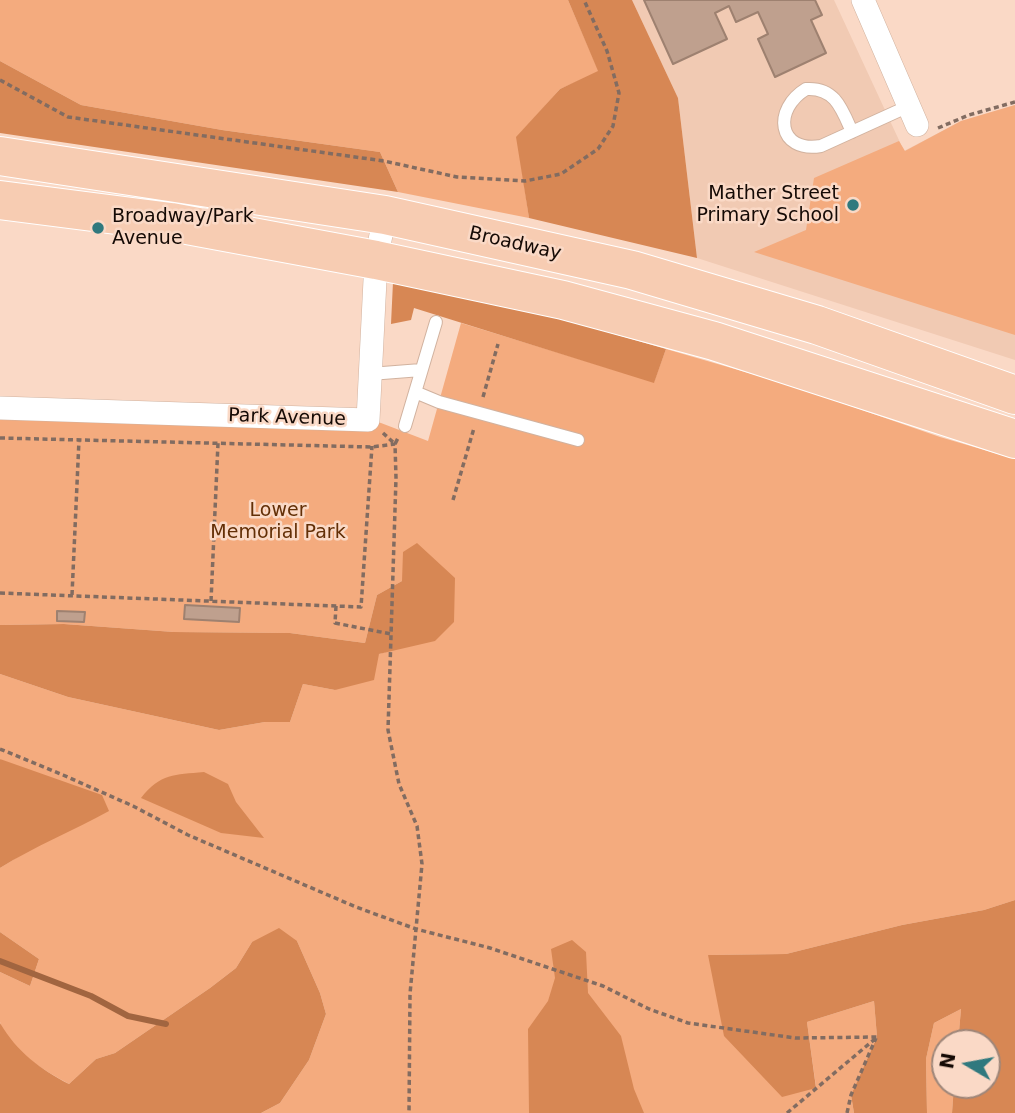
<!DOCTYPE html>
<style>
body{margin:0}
#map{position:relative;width:1015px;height:1113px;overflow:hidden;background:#fad9c6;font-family:"DejaVu Sans",sans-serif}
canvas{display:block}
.north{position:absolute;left:931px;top:1029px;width:70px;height:70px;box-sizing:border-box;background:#fad9c6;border:2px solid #9e8679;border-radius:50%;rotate:280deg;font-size:19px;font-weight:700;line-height:28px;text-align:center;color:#150a05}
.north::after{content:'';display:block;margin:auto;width:24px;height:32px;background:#30797e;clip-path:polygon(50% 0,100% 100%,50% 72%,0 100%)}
</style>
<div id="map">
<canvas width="1015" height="1113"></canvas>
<div class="north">N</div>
</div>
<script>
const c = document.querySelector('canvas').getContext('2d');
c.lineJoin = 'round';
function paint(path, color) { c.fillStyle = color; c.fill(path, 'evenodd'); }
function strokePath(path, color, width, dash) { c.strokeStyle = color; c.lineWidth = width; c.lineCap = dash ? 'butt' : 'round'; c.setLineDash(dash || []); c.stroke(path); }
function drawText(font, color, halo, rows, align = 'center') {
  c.font = font + ' "DejaVu Sans",sans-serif'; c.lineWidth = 5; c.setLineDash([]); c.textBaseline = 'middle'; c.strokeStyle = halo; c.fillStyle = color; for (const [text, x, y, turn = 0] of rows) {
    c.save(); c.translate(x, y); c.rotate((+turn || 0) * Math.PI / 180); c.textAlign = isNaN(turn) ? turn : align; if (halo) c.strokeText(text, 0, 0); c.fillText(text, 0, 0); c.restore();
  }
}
const built = new Path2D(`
 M632 0H834L904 151 961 121 1015 105V360L697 258 678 98Z`);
const green = new Path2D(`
 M0 0H568L599 72 560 89 517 137 529 218 398 192 380 152 222 130 81 105 0 61Z
 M1015 105V335L754 252 806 230 814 178 899 141 905 151 961 121Z
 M461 323 654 382 666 349 790 385 940 437 1015 459V900L984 910 902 925 786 954 708 955 816 1087 807 1022 874 1001 877 1037 851 1095 854 1113H261L280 1103 309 1060 326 1014 320 993 297 941 252 942 236 968 210 988 115 1053 96 1059 69 1084C47 1072 5 1048 0 1022 0 1007 0 988 0 972L30 986 39 959 0 932V868L21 855 3 761 0 759V674L68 697 219 730 265 722H290L303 684 335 690 379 654 402 647V581L377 595 365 643 290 633 174 632 64 624 0 625V407L340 411 381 423 428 441Z
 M961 1009 958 1043H945V1085H954L952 1113H927L926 1059 934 1023Z`);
const forest = new Path2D(`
 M568 0H632L678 98 697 258 529 218 516 137 560 89 598 71Z
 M0 61 81 105 222 130 380 152 398 192 0 133Z
 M393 282 531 310 666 349 654 383 414 308 411 320 391 324Z
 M417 543 455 578 454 622 435 641 379 654 374 680 335 690 303 684 290 722H265L219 730 68 697 0 674V625L64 624 174 632 290 633 365 643 377 595 402 581 403 552Z
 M0 759 102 795 109 811C73 831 35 846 0 868Z
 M204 772 228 784 236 802 264 838 221 833 141 798C161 773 174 775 204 772Z
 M1015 900V1113H952L954 1085H987V1043H958L961 1009 934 1023 926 1059 927 1113H854L851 1095 877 1037 874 1001 807 1022 816 1088 782 1097 724 1036 708 955 786 954 902 925 984 910Z
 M279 928 297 941 320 993 326 1014 309 1060 280 1103 261 1113H0V1023C17 1052 40 1069 69 1084L96 1059 115 1053 210 988 236 968 252 942Z
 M0 932 39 959 30 986 0 972Z
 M572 940 586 952 588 993 621 1036 634 1089 644 1113H529L528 1029 548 1001 555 978 551 949Z`);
const stream = new Path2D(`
 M0 961 91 996 128 1016 166 1024`);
const building = new Path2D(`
 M644 0H815L822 15 811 20 826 53 775 77 758 39 768 34 758 12 736 22 729 6 715 13 727 39 673 64Z
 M185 605 240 608 239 622 184 619Z
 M57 611 85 612 84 622 57 621Z`);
const path = new Path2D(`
 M0 80 68 117 384 161 457 177 525 181 561 174 598 149 613 126 619 93 607 51 584 0
 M938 128 969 115 1015 102
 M483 397 498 344
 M383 433 395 444 398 438
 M0 438 372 447 395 444 396 478 388 730 399 784 417 826 422 864 410 994 409 1113
 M453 500 474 428
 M0 593 361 607 372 446
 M72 595 79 440
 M211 601 218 443
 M336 606 335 623 391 634
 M0 749 63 775 133 806 188 835 356 907 416 929 490 948 603 986 649 1009 688 1023 795 1038 877 1037
 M787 1113 876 1038
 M847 1113 851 1095 876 1038`);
const lane = new Path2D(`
 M852 132C842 109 835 87 806 89 773 109 777 153 821 146L909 106
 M370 374 421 370
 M415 392 439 402 578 440
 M405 426 436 322`);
const street = new Path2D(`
 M863 0 917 125
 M0 408 368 420 376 260 385 215`);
const highway = new Path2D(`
 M0 156 385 215 632 270 817 325 1015 395
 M0 200 171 222 376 260 563 300 714 341 1015 439`);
const markers = [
 [853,205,7,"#30797e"],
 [98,228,7,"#30797e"]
];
const poiNames = [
 ["Mather Street",839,194],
 ["Primary School",839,216],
 ["Broadway/Park",112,217,"left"],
 ["Avenue",112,239,"left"]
];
const streetNames = [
 ["Broadway",515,244,13],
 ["Park Avenue",287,418,2]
];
const parkNames = [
 ["Lower",278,511],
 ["Memorial Park",278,533]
];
paint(built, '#f1cab3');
paint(green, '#f4ab7e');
paint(forest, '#d78754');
strokePath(stream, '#a16540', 6);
paint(building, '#bfa08e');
strokePath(building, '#9e8170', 2);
strokePath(lane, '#d1b29f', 14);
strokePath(street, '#d1b29f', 24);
strokePath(highway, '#fff', 40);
strokePath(path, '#826c61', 3.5, [5, 3.5]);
strokePath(lane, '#fff', 12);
strokePath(street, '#fff', 23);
strokePath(highway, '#f7ccb2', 38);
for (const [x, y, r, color] of markers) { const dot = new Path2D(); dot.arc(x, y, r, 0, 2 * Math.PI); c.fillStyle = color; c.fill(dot); strokePath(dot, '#fad9c6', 2.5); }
drawText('19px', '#150a05', '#fad9c6', poiNames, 'right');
drawText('19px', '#150a05', '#fad9c6', streetNames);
drawText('19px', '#632f06', '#fad9c6', parkNames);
</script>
